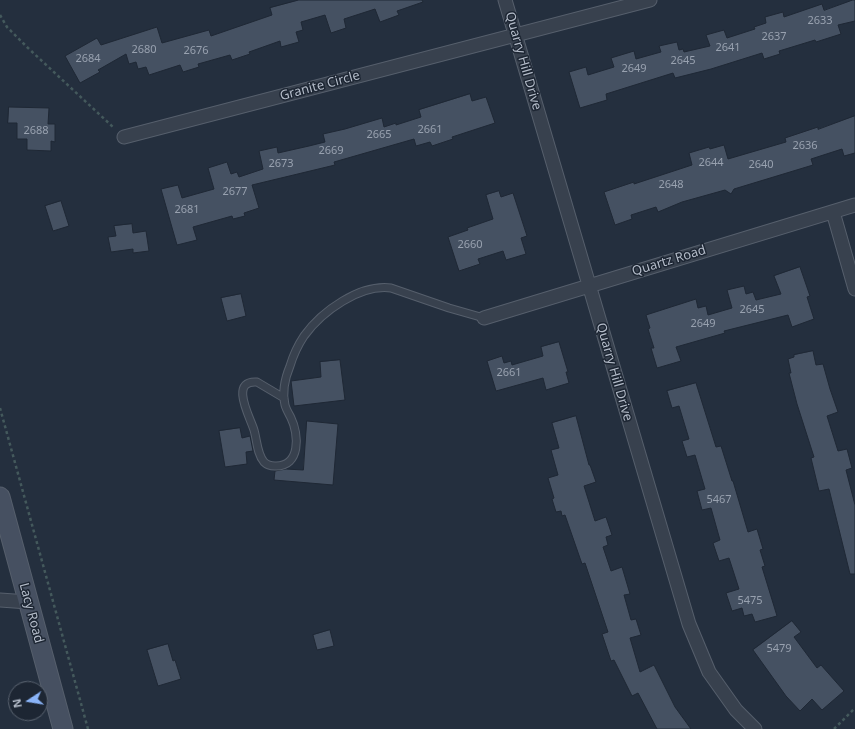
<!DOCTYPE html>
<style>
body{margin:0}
#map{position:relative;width:855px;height:729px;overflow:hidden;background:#242f3e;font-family:"Noto Sans",sans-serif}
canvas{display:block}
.north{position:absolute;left:8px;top:681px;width:40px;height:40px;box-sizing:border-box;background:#1d2633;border:1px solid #59626f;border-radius:50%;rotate:258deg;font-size:11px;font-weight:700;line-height:16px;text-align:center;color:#b4bcc9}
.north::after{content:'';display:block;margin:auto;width:14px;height:18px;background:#8ab4f8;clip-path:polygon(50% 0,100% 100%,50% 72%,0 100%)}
</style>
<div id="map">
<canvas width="855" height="729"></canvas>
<div class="north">N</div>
</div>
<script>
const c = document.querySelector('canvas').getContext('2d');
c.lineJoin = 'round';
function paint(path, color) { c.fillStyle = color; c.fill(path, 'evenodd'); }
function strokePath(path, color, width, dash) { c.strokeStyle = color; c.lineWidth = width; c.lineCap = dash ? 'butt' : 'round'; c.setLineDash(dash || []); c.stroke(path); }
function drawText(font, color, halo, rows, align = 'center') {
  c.font = font + ' "Noto Sans",sans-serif'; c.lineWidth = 3; c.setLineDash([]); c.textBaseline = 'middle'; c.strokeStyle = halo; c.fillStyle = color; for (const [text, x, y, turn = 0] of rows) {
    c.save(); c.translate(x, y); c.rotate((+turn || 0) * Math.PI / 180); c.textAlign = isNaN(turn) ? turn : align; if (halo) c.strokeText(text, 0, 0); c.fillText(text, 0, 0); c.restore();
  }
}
const building = new Path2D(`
 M299 0H422L423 2 397 11 399 15 380 22 375 9 344 19 346 28 331 33 325 15 301 22 303 30 296 32 299 42 281 47 280 41 249 52 250 54 232 60 230 55 198 64 199 67 183 72 180 65 149 75 146 67 138 69 136 62 129 64 126 54 98 70 100 72 80 83 65 56 97 38 101 45 157 27 162 43 209 30 211 36 272 15 270 8Z
 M853 0H855V21L838 25 841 34 816 42 815 40 779 51 780 54 764 59 762 53 711 69 675 78 673 73 606 94 607 100 580 108 569 72 586 67 588 75 614 67 611 58 634 51 636 59 661 52 659 46 677 42 679 50 683 49 684 52 710 46 706 35 724 30 727 38 755 29 754 27 766 23 765 17 783 12 784 17 822 4 824 10Z
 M470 94 472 101 486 97 495 123 452 137 453 139 432 146 430 142 416 146 414 139 334 162 335 165 252 185 259 208 244 213 245 216 233 219 232 216 193 227 197 240 177 245 161 189 178 185 182 198 214 189 208 168 227 162 231 174 237 172 239 177 263 169 259 151 277 147 278 153 309 146 325 142 323 134 345 129 382 118 384 127 396 123V125L421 117 419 110Z
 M9 107 49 108 48 124H55V142L51 141V151L27 150V139H17V123H8Z
 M855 116V153L844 156 842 149 811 159 813 165 734 189 731 194 725 190 682 202 658 212 656 207 631 215 632 219 615 225 604 192 634 182V184L692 165 689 153 709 147 710 149 724 145 728 159 786 142 785 138 818 127V129Z
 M499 191 501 197 513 193 527 236 521 238 526 254 506 260 503 251 478 259 480 264 459 271 448 237 468 230 467 228 493 219 486 195Z
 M61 201 69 226 53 231 45 206Z
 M132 224 133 233 146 231 149 251 133 253V249L111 252 108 237 116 236 114 226Z
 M800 267 810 296 807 297 814 319 792 327 788 315 724 331 725 333 676 347 681 361 657 368 651 348H654L648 329 650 328 646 315 696 299 698 308 706 306 708 315 732 308 727 290 744 286 746 294 753 292 756 300 781 294 774 276Z
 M241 294 246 316 227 321 221 298Z
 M559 342 568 372H566L569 383 546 390 543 378 496 391 487 361 502 356 504 363 511 361 512 365 543 356 541 347Z
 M813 351 816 365 823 364 830 389 838 412 827 416 838 451 847 449 852 468 846 470 855 505V574H850L829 489 819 491 811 458 814 457 797 404 789 373H791L788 359 794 357V355Z
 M340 360 345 400 294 406 291 381 321 377 320 362Z
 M696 383 716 447 721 446 732 481H733L748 532 757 529 763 549 760 550 765 566 762 567 777 616 755 622 752 614 744 616 742 608 732 611 726 593 739 589 729 558 719 561 713 543 720 540 711 508 702 510 697 491 705 489 695 455 687 457 682 441 689 439 679 406 672 408 667 391Z
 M576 416 589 465H590L596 482 584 486 595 521 606 517 612 535 606 537 608 545 603 547 611 571 622 567 630 594 624 595 631 620 636 619 641 635 630 638 640 672 654 665 675 707 691 729H657L638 693 632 696 614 660 611 661 602 634 608 632 585 563 582 564 565 515 562 516 561 511 556 512 552 499 554 498 548 478 558 475 551 450 559 448 552 423Z
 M307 421 338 424 333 485 274 480 275 471 286 469 303 470Z
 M240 428 242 438 250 436 253 451 246 452 247 464 225 467 219 431Z
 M792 621 801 632 794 637 817 668 821 665 844 691 822 710 812 699 800 711 786 696 753 650Z
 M330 630 334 646 317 650 313 635Z
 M168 644 173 661 175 660 181 679 158 686 147 650Z`);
const path = new Path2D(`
 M0 15 7 27 28 48 113 127
 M0 408 88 729
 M834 729 855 708`);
const lane = new Path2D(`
 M284 398 257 382C229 380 250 417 254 430 257 440 257 454 264 462 267 465 271 466 275 466 301 467 299 434 291 418 289 414 286 409 285 405 282 392 285 378 290 366 293 356 298 345 304 336 322 311 360 284 391 288L449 308 484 318`);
const street = new Path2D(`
 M505 0 689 624 709 672 736 710 755 729
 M124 137 650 0
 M833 212 855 289
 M484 318 855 205
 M0 600 28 602`);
const secondary = new Path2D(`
 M0 497 63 729`);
const numberNames = [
 ["2633",820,21],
 ["2637",774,37],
 ["2641",728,48],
 ["2680",144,50],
 ["2676",196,51],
 ["2684",88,59],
 ["2645",683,61],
 ["2649",634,69],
 ["2661",430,130],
 ["2688",36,131],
 ["2665",379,135],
 ["2636",805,146],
 ["2669",331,151],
 ["2644",711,163],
 ["2673",281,164],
 ["2640",761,165],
 ["2648",671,185],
 ["2677",235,192],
 ["2681",187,210],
 ["2660",470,245],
 ["2645",752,310],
 ["2649",703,324],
 ["2661",509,373],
 ["5467",719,500],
 ["5475",750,601],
 ["5479",779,649]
];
const streetNames = [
 ["Quarry Hill Drive",523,61,74],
 ["Granite Circle",320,86,-15],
 ["Quartz Road",669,261,-17],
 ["Quarry Hill Drive",614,372,74],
 ["Lacy Road",31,613,75]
];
paint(building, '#455162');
strokePath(building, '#1f2835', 1);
strokePath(lane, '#565f6c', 9);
strokePath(street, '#565f6c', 15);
strokePath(secondary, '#565f6c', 21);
strokePath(path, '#44595c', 2.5, [3, 3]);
strokePath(lane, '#38414e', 7);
strokePath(street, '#38414e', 13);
strokePath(secondary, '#465061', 19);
drawText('11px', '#98a1af', null, numberNames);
drawText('13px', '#b4bcc9', '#1d2633', streetNames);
</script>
